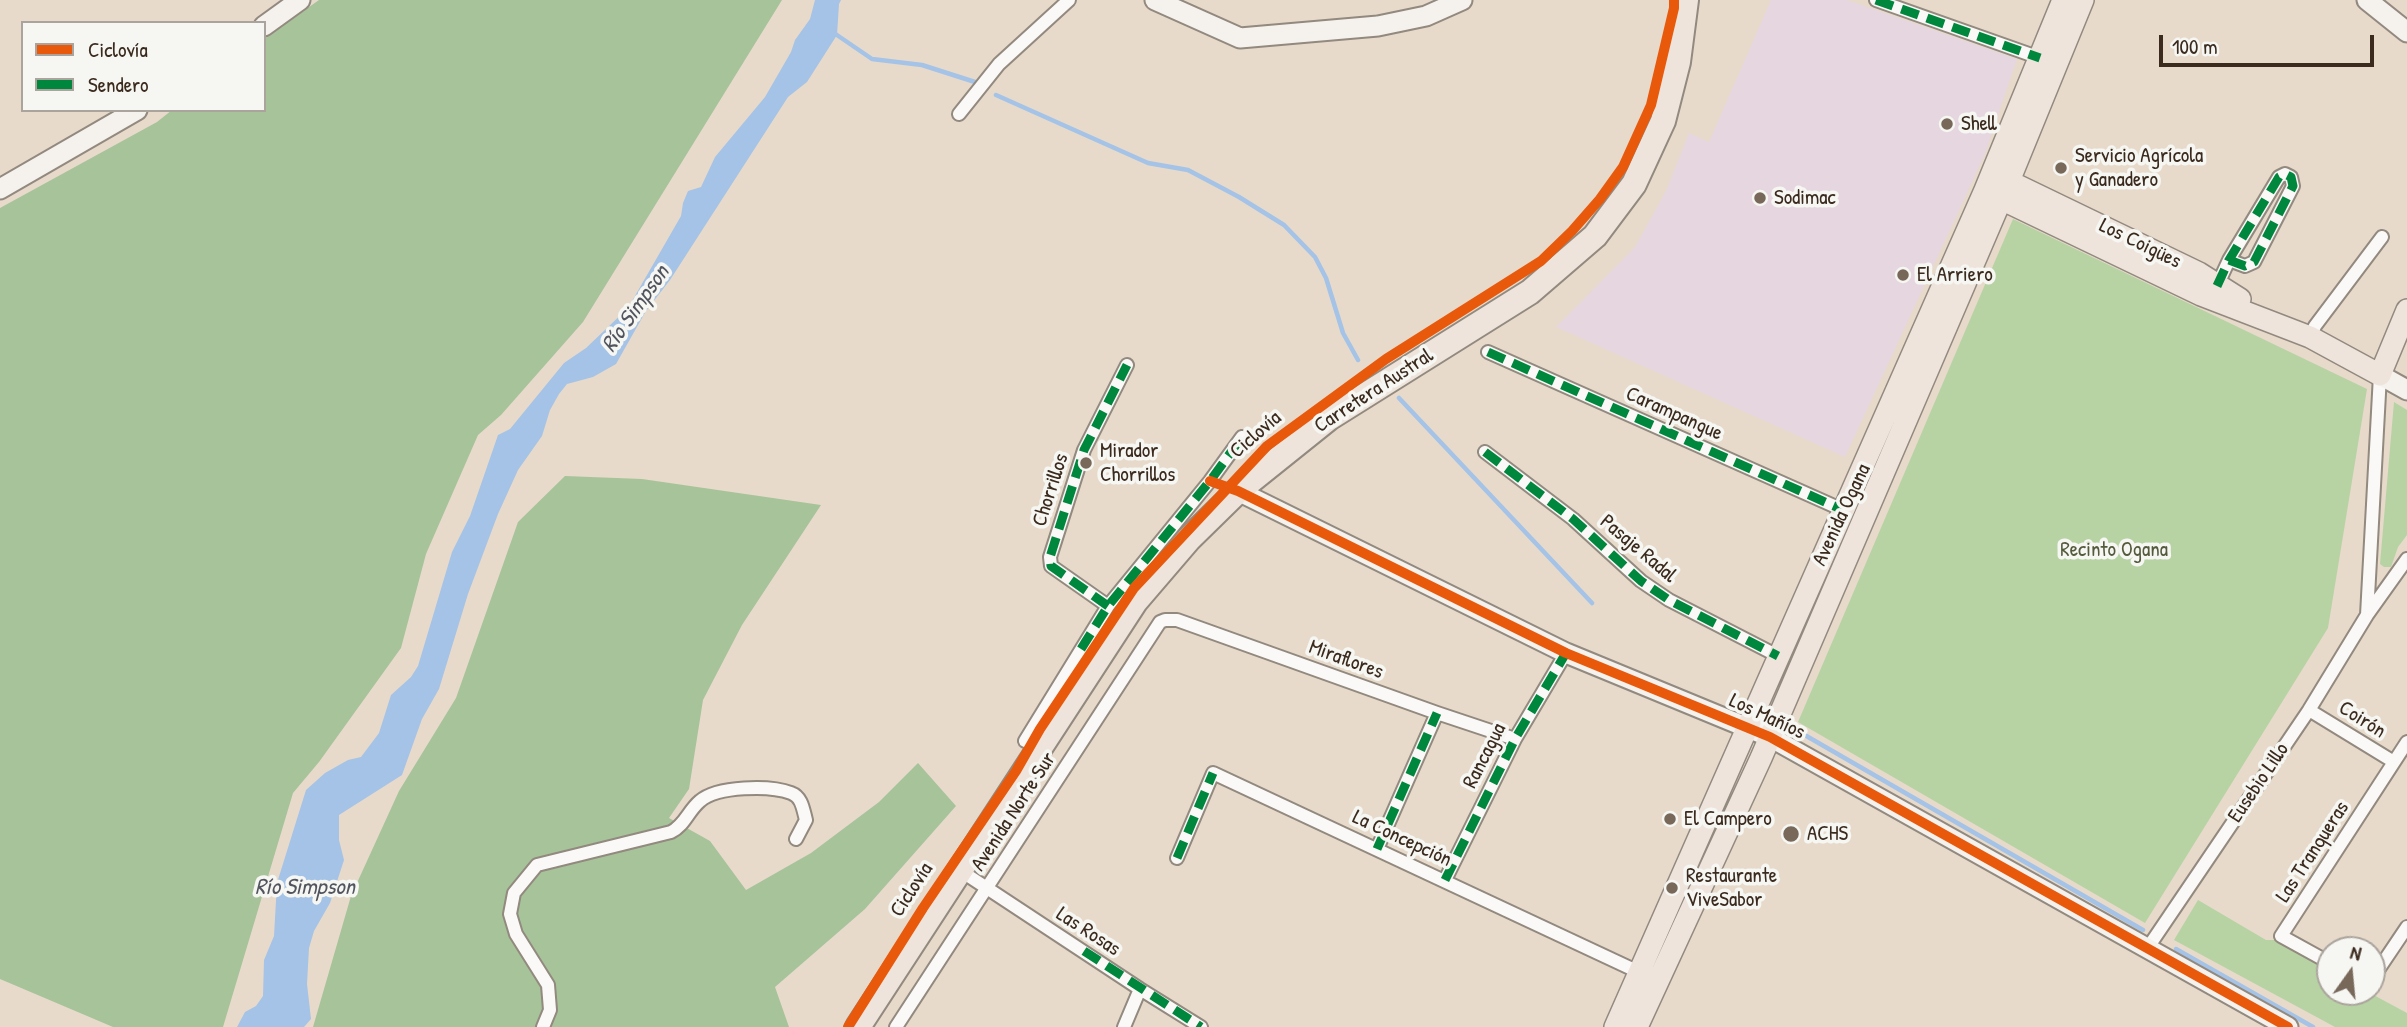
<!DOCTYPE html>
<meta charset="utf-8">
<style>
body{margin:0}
#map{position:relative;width:2407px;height:1027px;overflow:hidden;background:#e7daca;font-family:"Patrick Hand",sans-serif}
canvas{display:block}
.legend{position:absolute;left:21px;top:21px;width:245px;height:91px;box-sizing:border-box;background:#f6f6f2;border:2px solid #aba49d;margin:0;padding:9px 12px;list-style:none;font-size:21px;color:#3b2a1e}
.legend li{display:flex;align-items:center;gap:14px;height:35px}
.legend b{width:35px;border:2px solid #aba49d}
.north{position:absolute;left:2316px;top:936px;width:70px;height:70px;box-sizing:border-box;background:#f6f6f2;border:2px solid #aba49d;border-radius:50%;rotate:15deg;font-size:19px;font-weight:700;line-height:28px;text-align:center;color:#3b2a1e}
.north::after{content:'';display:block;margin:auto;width:24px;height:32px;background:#77685a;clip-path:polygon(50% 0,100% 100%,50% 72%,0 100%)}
.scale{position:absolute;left:2159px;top:35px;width:215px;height:32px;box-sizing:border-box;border:4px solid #3b2a1e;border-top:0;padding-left:9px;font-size:21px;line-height:24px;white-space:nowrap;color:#3b2a1e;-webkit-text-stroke:5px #f6f6f2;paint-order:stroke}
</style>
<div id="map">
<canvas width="2407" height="1027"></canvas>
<ul class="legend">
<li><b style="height:9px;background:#e8590c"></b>Ciclovía</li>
<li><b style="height:9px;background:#00873e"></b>Sendero</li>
</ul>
<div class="north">N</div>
<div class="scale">100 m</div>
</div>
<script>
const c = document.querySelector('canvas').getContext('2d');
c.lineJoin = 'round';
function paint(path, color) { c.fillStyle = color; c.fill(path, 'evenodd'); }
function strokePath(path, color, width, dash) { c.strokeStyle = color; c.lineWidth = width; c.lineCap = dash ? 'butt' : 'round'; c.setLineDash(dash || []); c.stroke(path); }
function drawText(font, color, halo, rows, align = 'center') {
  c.font = font + ' "Patrick Hand",sans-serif'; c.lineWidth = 7; c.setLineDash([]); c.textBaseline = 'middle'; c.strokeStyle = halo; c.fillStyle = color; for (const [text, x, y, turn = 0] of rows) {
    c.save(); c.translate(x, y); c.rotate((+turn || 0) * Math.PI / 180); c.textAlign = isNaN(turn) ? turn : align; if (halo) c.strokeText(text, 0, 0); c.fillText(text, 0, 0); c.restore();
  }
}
const built = new Path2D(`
 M1771 0H1847L2017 59 1985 154 1845 457 1556 327 1635 247 1666 191 1689 133 1709 142Z`);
const green = new Path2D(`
 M2013 219 2367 389 2328 628 2145 923 1798 722Z
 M2394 402 2407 410V535L2398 547 2391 567H2384L2380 564Z
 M2198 900 2266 940H2277L2330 967V992H2368L2407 1013V1027H2335L2174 940Z`);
const forest = new Path2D(`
 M319 0H782L583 322 501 415 478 435 426 554 401 648 319 762 293 793 223 1027H113L0 979V208L157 122 172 110H264V39Z
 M565 476 642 479 821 505 742 625 703 700 689 789 669 818 710 841 746 890 811 853 879 802 918 763 956 806 865 909 775 987 789 1027H313L351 896 399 791 456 698 518 522Z`);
const water = new Path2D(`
 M815 0H841L839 4 837 35 807 82 788 97 670 280 646 311 616 364 593 377 567 384 559 394 550 410 542 436 518 470 498 514 468 594 439 689 422 719 402 775 339 815V840L344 860 330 903 314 931 309 948 307 984 311 1019 304 1027H237L245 1012 256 1006 263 996 264 960 274 936 277 883 306 790 325 773 348 760 361 757 379 733 391 695 411 677 418 666 452 552 470 516 498 435 510 429 564 363 586 348 628 308 681 216 683 203 688 191 701 187 715 157 765 97 791 52 795 40 810 19Z`);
const stream = new Path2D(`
 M834 33 872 59 922 65 975 82
 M996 95 1148 163 1188 170 1239 197 1284 225 1315 257 1326 278 1343 333 1358 360
 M1399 398 1592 603
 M1796 730 2143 930
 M2176 949 2313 1027`);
const street = new Path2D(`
 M1876 0 2040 58
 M959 114 999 64 1069 0
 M2217 286 2229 260 2279 177 2285 174 2291 177 2293 186 2254 262 2245 266 2229 260
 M2310 337 2315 326 2382 237
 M1488 352 1843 510
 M1485 452 1573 519 1641 581 1669 600 1778 656
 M1108 606 1051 566 1050 557 1084 450 1127 365
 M2367 615 2380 375
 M2309 710 2394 762
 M1025 741 1108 606 1210 481 1242 437
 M1377 849 1437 713
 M1177 858 1213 773 1645 975
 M958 869 1140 989 1201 1027
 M1445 880 1515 739 1566 653
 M2147 949 2309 710 2367 615 2407 559
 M2330 963 2281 936 2407 742
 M2372 979 2407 927
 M543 1027 550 1010 548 985 516 934 510 914 514 893 537 865 671 832C685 825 688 811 700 801 717 786 770 785 791 793 802 797 803 809 806 820L796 839
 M896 1027 1160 622 1165 620H1177L1437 713 1515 739
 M1124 1027 1140 989`);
const secondary = new Path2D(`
 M1155 0 1240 38 1378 26 1426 16 1462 0
 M2367 0 2407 32
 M264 26 300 0
 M0 189 137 110
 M2380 375 2407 390
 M1238 491 1566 653 1770 737 2288 1027`);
const primary = new Path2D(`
 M1998 176 2199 273 2240 299
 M2001 199 2201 295 2310 337 2380 375 2407 310
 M1615 1027 1985 190 2063 0
 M1637 1027 1761 758 2009 181 2083 0`);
const highway = new Path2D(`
 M858 1027 1135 602 1189 539 1238 491 1329 418 1530 292 1595 236 1634 184 1663 121 1678 62 1686 0`);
const quiet = new Path2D(`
 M1876 0 2040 58
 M2217 286 2229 260 2279 177 2285 174 2291 177 2293 186 2254 262 2245 266 2229 260
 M1488 352 1843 510
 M1485 452 1573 519 1641 581 1669 600 1778 656
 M1108 606 1051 566 1050 557 1084 450 1127 365
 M1081 649 1108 606 1210 481 1242 437
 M1377 849 1437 713
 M1177 858 1213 773
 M1445 880 1515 739 1566 653
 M1084 951 1201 1027`);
const cycleway = new Path2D(`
 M1210 481 1238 491 1566 653 1770 737 2288 1027
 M848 1027 923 908 1016 771 1040 729 1134 588 1267 446 1386 359 1541 261 1572 231 1600 199 1623 167 1651 105 1674 8V0`);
const markers = [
 [1947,124,7,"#77685a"],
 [2061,168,7,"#77685a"],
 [1760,198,7,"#77685a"],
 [1903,275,7,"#77685a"],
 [1086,463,7,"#77685a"],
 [1670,819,7,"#77685a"],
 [1791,834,9,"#77685a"],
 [1672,888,7,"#77685a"]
];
const poiNames = [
 ["Shell",1961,124],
 ["Servicio Agrícola",2075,156],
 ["y Ganadero",2075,180],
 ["Sodimac",1774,198],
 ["El Arriero",1917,275],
 ["Mirador",1100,451],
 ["Chorrillos",1100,475],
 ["El Campero",1684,819],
 ["ACHS",1807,834],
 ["Restaurante",1686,876],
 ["ViveSabor",1686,900]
];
const streetNames = [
 ["Los Coigües",2140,244,26],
 ["Carretera Austral",1374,391,-33],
 ["Carampangue",1674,414,24],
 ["Ciclovía",1256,435,-41],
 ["Chorrillos",1051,490,-72],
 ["Avenida Ogana",1842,515,-65],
 ["Pasaje Radal",1638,549,40],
 ["Miraflores",1346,660,20],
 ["Los Mañíos",1767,717,25],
 ["Coirón",2362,720,32],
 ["Rancagua",1485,756,-63],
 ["Eusebio Lillo",2259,783,-56],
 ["Avenida Norte Sur",1014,812,-57],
 ["La Concepción",1402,839,25],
 ["Las Tranqueras",2313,852,-57],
 ["Ciclovía",912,890,-57],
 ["Las Rosas",1088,932,33]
];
const parkNames = [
 ["Recinto Ogana",2114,550]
];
const waterNames = [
 ["Río Simpson",636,309,-55],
 ["Río Simpson",305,888]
];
paint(built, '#e6d6df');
paint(green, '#b7d3a4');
paint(forest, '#a7c39a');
paint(water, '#a4c3e7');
strokePath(stream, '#a4c3e7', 4.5);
strokePath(street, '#92897f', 16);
strokePath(secondary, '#92897f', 23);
strokePath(primary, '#92897f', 24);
strokePath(highway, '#92897f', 28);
strokePath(street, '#fbf9f7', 12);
strokePath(secondary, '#f5f1ed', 19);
strokePath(primary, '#eee4dc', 21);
strokePath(highway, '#eee4dc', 24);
strokePath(quiet, '#00873e', 9, [18, 9]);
strokePath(cycleway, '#e8590c', 10);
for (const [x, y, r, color] of markers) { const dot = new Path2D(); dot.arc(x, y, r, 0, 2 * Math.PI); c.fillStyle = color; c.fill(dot); strokePath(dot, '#f6f6f2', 2.5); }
drawText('21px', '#3b2a1e', '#f6f6f2', poiNames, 'left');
drawText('21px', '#3b2a1e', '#f6f6f2', streetNames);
drawText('21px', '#545b3d', '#f6f6f2', parkNames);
drawText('italic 23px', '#52555e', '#f6f6f2', waterNames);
</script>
